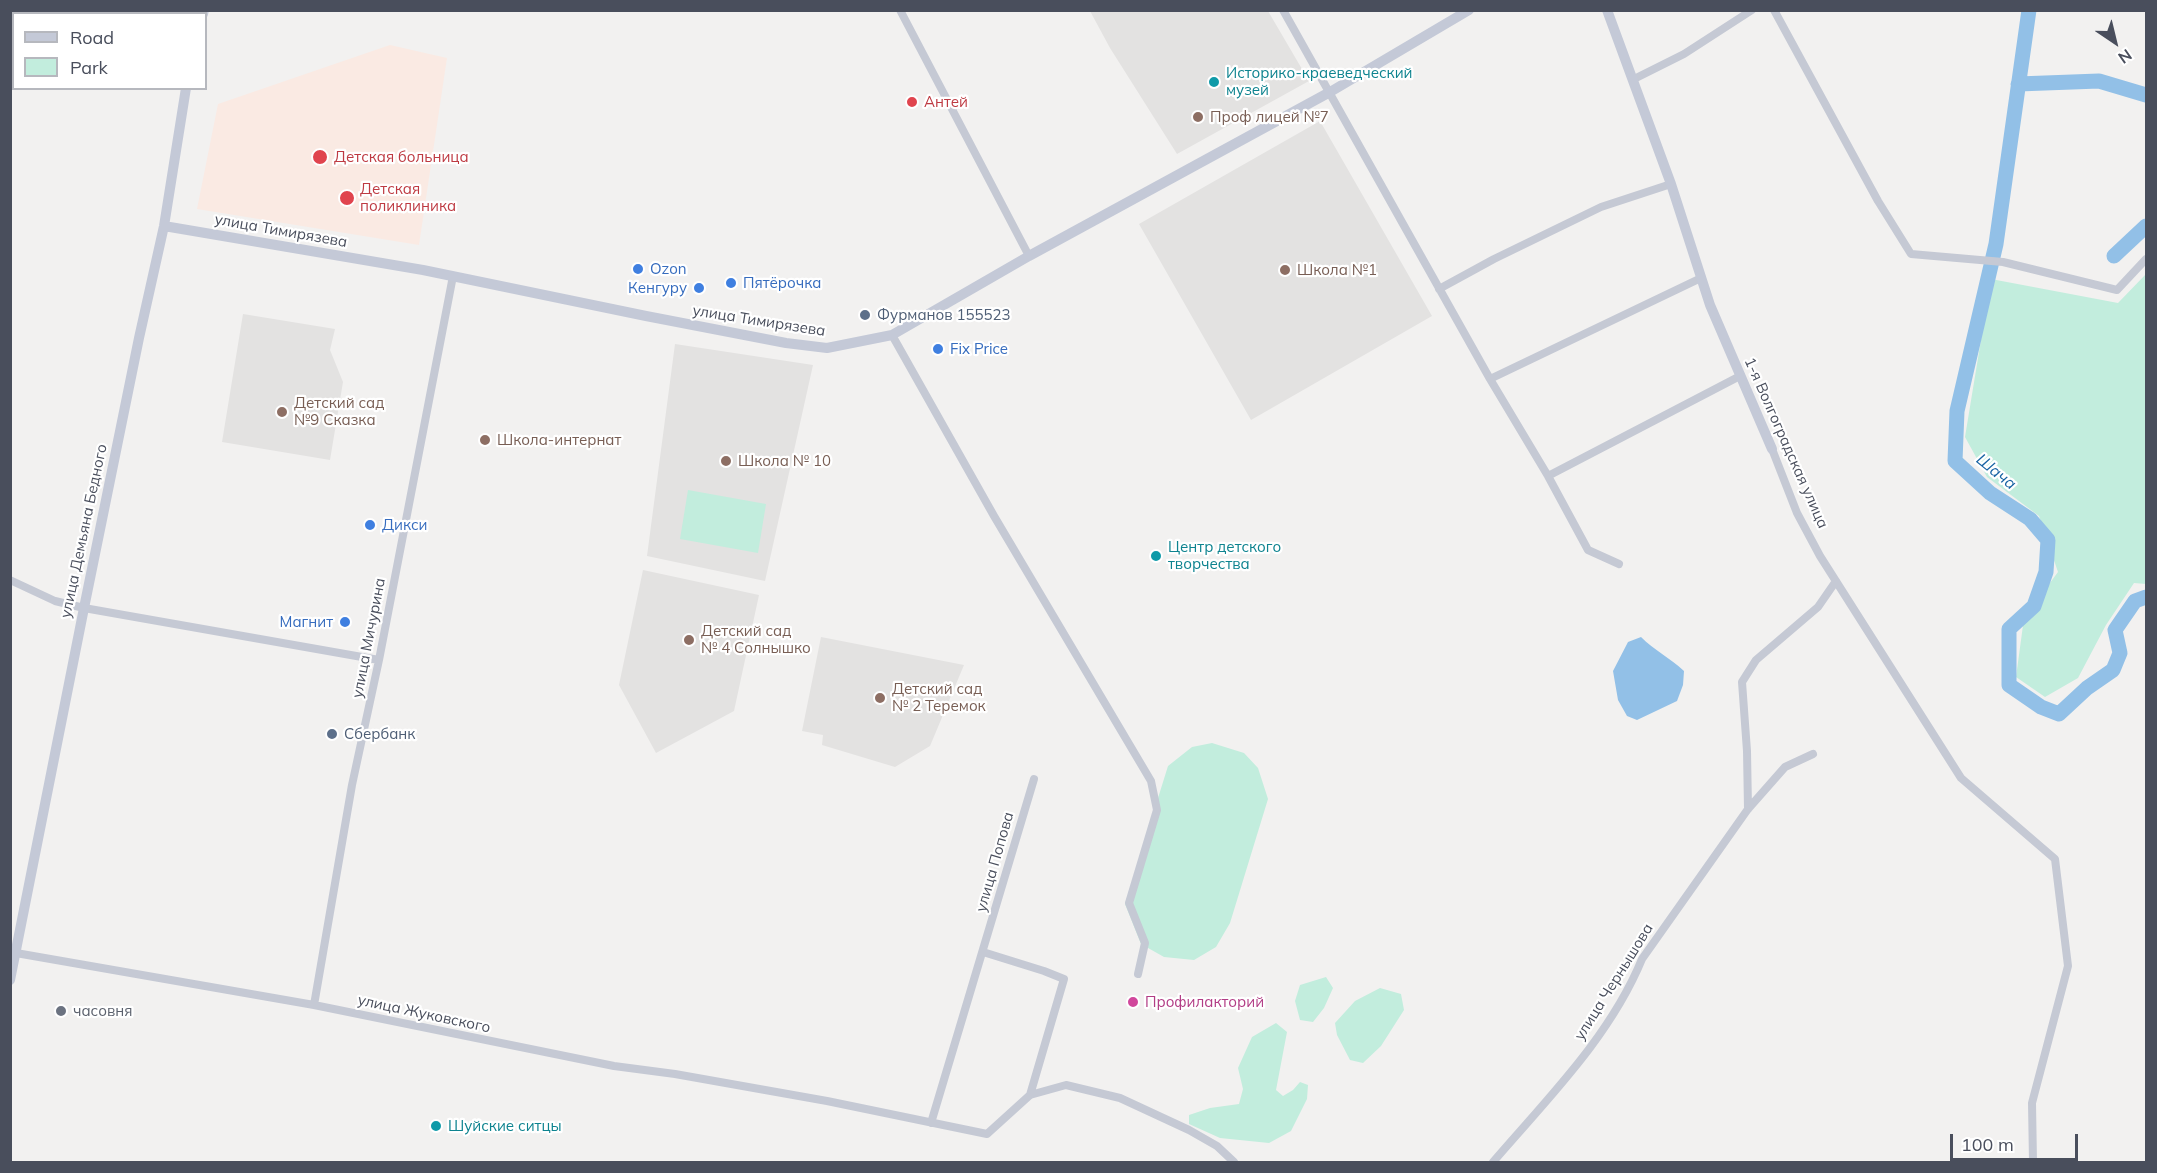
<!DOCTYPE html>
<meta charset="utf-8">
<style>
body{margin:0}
#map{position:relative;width:2157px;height:1173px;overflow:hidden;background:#f2f1f0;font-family:Mulish,sans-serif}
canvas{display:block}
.frame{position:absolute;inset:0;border:12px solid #494e5c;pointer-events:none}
.legend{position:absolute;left:12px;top:12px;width:195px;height:78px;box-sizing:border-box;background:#fff;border:2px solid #b6b8be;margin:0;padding:8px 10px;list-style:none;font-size:18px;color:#494e5c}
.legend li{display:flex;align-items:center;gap:12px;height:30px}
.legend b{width:30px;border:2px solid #b6b8be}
.north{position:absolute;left:2085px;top:12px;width:60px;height:60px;-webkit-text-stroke:4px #fff;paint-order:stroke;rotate:145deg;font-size:16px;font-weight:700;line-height:24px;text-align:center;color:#494e5c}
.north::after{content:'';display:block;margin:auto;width:21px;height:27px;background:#494e5c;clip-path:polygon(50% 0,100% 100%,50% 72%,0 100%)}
.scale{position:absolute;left:1950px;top:1134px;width:128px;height:27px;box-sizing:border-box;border:3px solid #494e5c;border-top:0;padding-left:8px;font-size:18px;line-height:21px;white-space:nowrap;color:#494e5c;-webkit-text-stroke:4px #fff;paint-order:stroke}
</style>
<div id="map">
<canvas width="2157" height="1173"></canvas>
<div class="frame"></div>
<ul class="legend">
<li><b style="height:8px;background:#c4c9d7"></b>Road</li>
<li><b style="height:16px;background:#c2eddd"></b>Park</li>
</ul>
<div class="north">N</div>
<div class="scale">100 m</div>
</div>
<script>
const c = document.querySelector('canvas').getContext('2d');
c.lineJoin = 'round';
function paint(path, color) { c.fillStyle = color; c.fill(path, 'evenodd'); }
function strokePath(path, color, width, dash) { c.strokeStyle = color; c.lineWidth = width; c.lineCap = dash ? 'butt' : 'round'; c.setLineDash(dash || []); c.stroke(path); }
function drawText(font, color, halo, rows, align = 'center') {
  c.font = font + ' Mulish,sans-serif'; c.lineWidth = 4.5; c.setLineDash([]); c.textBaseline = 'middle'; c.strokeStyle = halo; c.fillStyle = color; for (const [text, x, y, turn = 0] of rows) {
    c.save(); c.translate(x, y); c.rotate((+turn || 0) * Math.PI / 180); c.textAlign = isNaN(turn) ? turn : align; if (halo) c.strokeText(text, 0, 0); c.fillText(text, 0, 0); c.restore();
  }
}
const education = new Path2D(`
 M1090 11H1268L1309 81 1177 154 1110 48Z
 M1320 121 1432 316 1251 420 1139 224Z
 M243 314 335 329 330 350 343 382 330 460 222 442Z
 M675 344 813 365 765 581 647 556Z
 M643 570 759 595 734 711 656 753 619 685Z
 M821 637 964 665 930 746 895 767 822 745 823 735 802 731Z`);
const medical = new Path2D(`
 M390 45 447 58 419 245 197 209 218 104Z`);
const green = new Path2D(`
 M2146 274V584L2134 583 2106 625 2078 678 2045 697 2016 677 2024 618 2058 572 2039 516 1987 477 1965 437 1991 279 2118 303Z
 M688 490 766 504 758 553 680 539Z
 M1212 743 1244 753 1258 768 1268 799 1230 923 1216 947 1194 960 1164 957 1141 944 1125 904 1168 766 1192 747Z
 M1326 977 1333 988 1324 1008 1313 1022 1300 1020 1295 1001 1300 985Z
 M1380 988 1401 994 1404 1010 1381 1046 1363 1063 1350 1060 1337 1035 1335 1023 1355 1001Z
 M1276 1023 1287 1032 1276 1090 1283 1096 1293 1090 1300 1082 1308 1085 1307 1099 1291 1131 1269 1143 1220 1138 1189 1124V1115L1210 1108 1239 1104 1243 1089 1238 1068 1252 1037Z`);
const water = new Path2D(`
 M1641 637C1654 650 1670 658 1684 671L1683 685 1677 701 1637 720 1627 716 1618 700 1613 671 1628 642Z`);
const river = new Path2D(`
 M2029 10 1996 244 1957 411 1955 461 1990 493 2030 519 2048 540 2046 572 2034 606 2009 629V685L2041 707 2059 714 2087 688 2113 670 2120 653 2115 630 2135 601 2146 597
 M2018 84 2099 81 2146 95
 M2114 256 2146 226`);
const street = new Path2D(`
 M900 10 1029 256
 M1283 10 1490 379 1548 476 1588 550 1619 564
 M1774 10 1878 201 1911 254 2003 262 2117 290 2146 259
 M1634 79 1684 54 1752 10
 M1439 289 1494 259 1601 207 1671 184
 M892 335 994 516 1151 781 1157 810 1129 903 1145 943 1138 974
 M1490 379 1701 278
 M1772 449 1797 513 1820 556 1961 778 2055 859 2068 966 2032 1103 2033 1162
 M1548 476 1740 376
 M10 580 55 601 84 608 379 660
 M1748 809 1747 751 1742 682 1756 660 1818 607 1836 581
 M983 952 1044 971 1064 979 1030 1095
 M16 953 314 1005 614 1066 675 1074 827 1101 987 1134 1030 1095 1066 1085 1120 1098 1189 1130 1217 1146 1234 1162
 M314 1005 352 785 379 660 453 276
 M931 1123 1034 779
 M1493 1162C1547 1099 1610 1037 1642 959L1748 809 1785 767 1813 754`);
const secondary = new Path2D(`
 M1607 10 1671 184 1710 305 1772 449
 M203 14 204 10
 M164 226 423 270 646 316 786 343 827 348 892 335 1029 256 1330 92 1469 10
 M10 980 84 608 139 338 164 226 186 88`);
const markers = [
 [1214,82,6,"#0f9aa8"],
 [912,102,6,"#e0444e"],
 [1198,117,6,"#8d6e63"],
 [320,157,8,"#e0444e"],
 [347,198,8,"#e0444e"],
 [638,269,6,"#3f7fe0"],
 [1285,270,6,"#8d6e63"],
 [731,283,6,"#3f7fe0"],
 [699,288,6,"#3f7fe0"],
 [865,315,6,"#5c6f8a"],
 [938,349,6,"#3f7fe0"],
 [282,412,6,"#8d6e63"],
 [485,440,6,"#8d6e63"],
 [726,461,6,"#8d6e63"],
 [370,525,6,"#3f7fe0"],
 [1156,556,6,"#0f9aa8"],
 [345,622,6,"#3f7fe0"],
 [689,640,6,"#8d6e63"],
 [880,698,6,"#8d6e63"],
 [332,734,6,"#5c6f8a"],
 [1133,1002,6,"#d1479c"],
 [61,1011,6,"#6b7280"],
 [436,1126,6,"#0f9aa8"]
];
const cultureNames = [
 ["Историко-краеведческий",1226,73],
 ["музей",1226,90],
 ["Центр детского",1168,547],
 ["творчества",1168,564],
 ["Шуйские ситцы",448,1126]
];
const healthNames = [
 ["Антей",924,102],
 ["Детская больница",334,157],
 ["Детская",360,189],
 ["поликлиника",360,206]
];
const educationNames = [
 ["Проф лицей №7",1210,117],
 ["Школа №1",1297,270],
 ["Детский сад",294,403],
 ["№9 Сказка",294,420],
 ["Школа-интернат",497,440],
 ["Школа № 10",738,461],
 ["Детский сад",701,631],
 ["№ 4 Солнышко",701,648],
 ["Детский сад",892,689],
 ["№ 2 Теремок",892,706]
];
const streetNames = [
 ["улица Тимирязева",281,231,10],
 ["улица Тимирязева",759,321,9],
 ["1-я Волгоградская улица",1786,443,66],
 ["улица Демьяна Бедного",84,531,-78],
 ["улица Мичурина",369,638,-79],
 ["улица Попова",995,862,-74],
 ["улица Чернышова",1614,982,-58],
 ["улица Жуковского",424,1014,12]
];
const shopNames = [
 ["Ozon",650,269],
 ["Пятёрочка",743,283],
 ["Кенгуру",687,288,"right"],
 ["Fix Price",950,349],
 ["Дикси",382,525],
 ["Магнит",333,622,"right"]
];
const serviceNames = [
 ["Фурманов 155523",877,315],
 ["Сбербанк",344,734]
];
const hotelNames = [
 ["Профилакторий",1145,1002]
];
const worshipNames = [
 ["часовня",73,1011]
];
const waterNames = [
 ["Шача",1996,472,39]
];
paint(education, '#e3e2e1');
paint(medical, '#faeae3');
paint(green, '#c2eddd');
paint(water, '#92c0e7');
strokePath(river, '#92c0e7', 15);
strokePath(street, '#c5c9d4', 8);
strokePath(secondary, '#c4c9d7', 10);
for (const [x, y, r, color] of markers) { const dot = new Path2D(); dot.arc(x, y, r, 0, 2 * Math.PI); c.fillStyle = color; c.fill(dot); strokePath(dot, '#fff', 2); }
drawText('15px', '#0d838f', '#fff', cultureNames, 'left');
drawText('15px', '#be3a42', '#fff', healthNames, 'left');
drawText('15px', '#785e54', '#fff', educationNames, 'left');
drawText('15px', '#494e5c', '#fff', streetNames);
drawText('15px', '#366cbe', '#fff', shopNames, 'left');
drawText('15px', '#4e5e75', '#fff', serviceNames, 'left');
drawText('15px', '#b23c85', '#fff', hotelNames, 'left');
drawText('15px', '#5b616d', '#fff', worshipNames, 'left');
drawText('italic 16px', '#1662a3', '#fff', waterNames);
</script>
